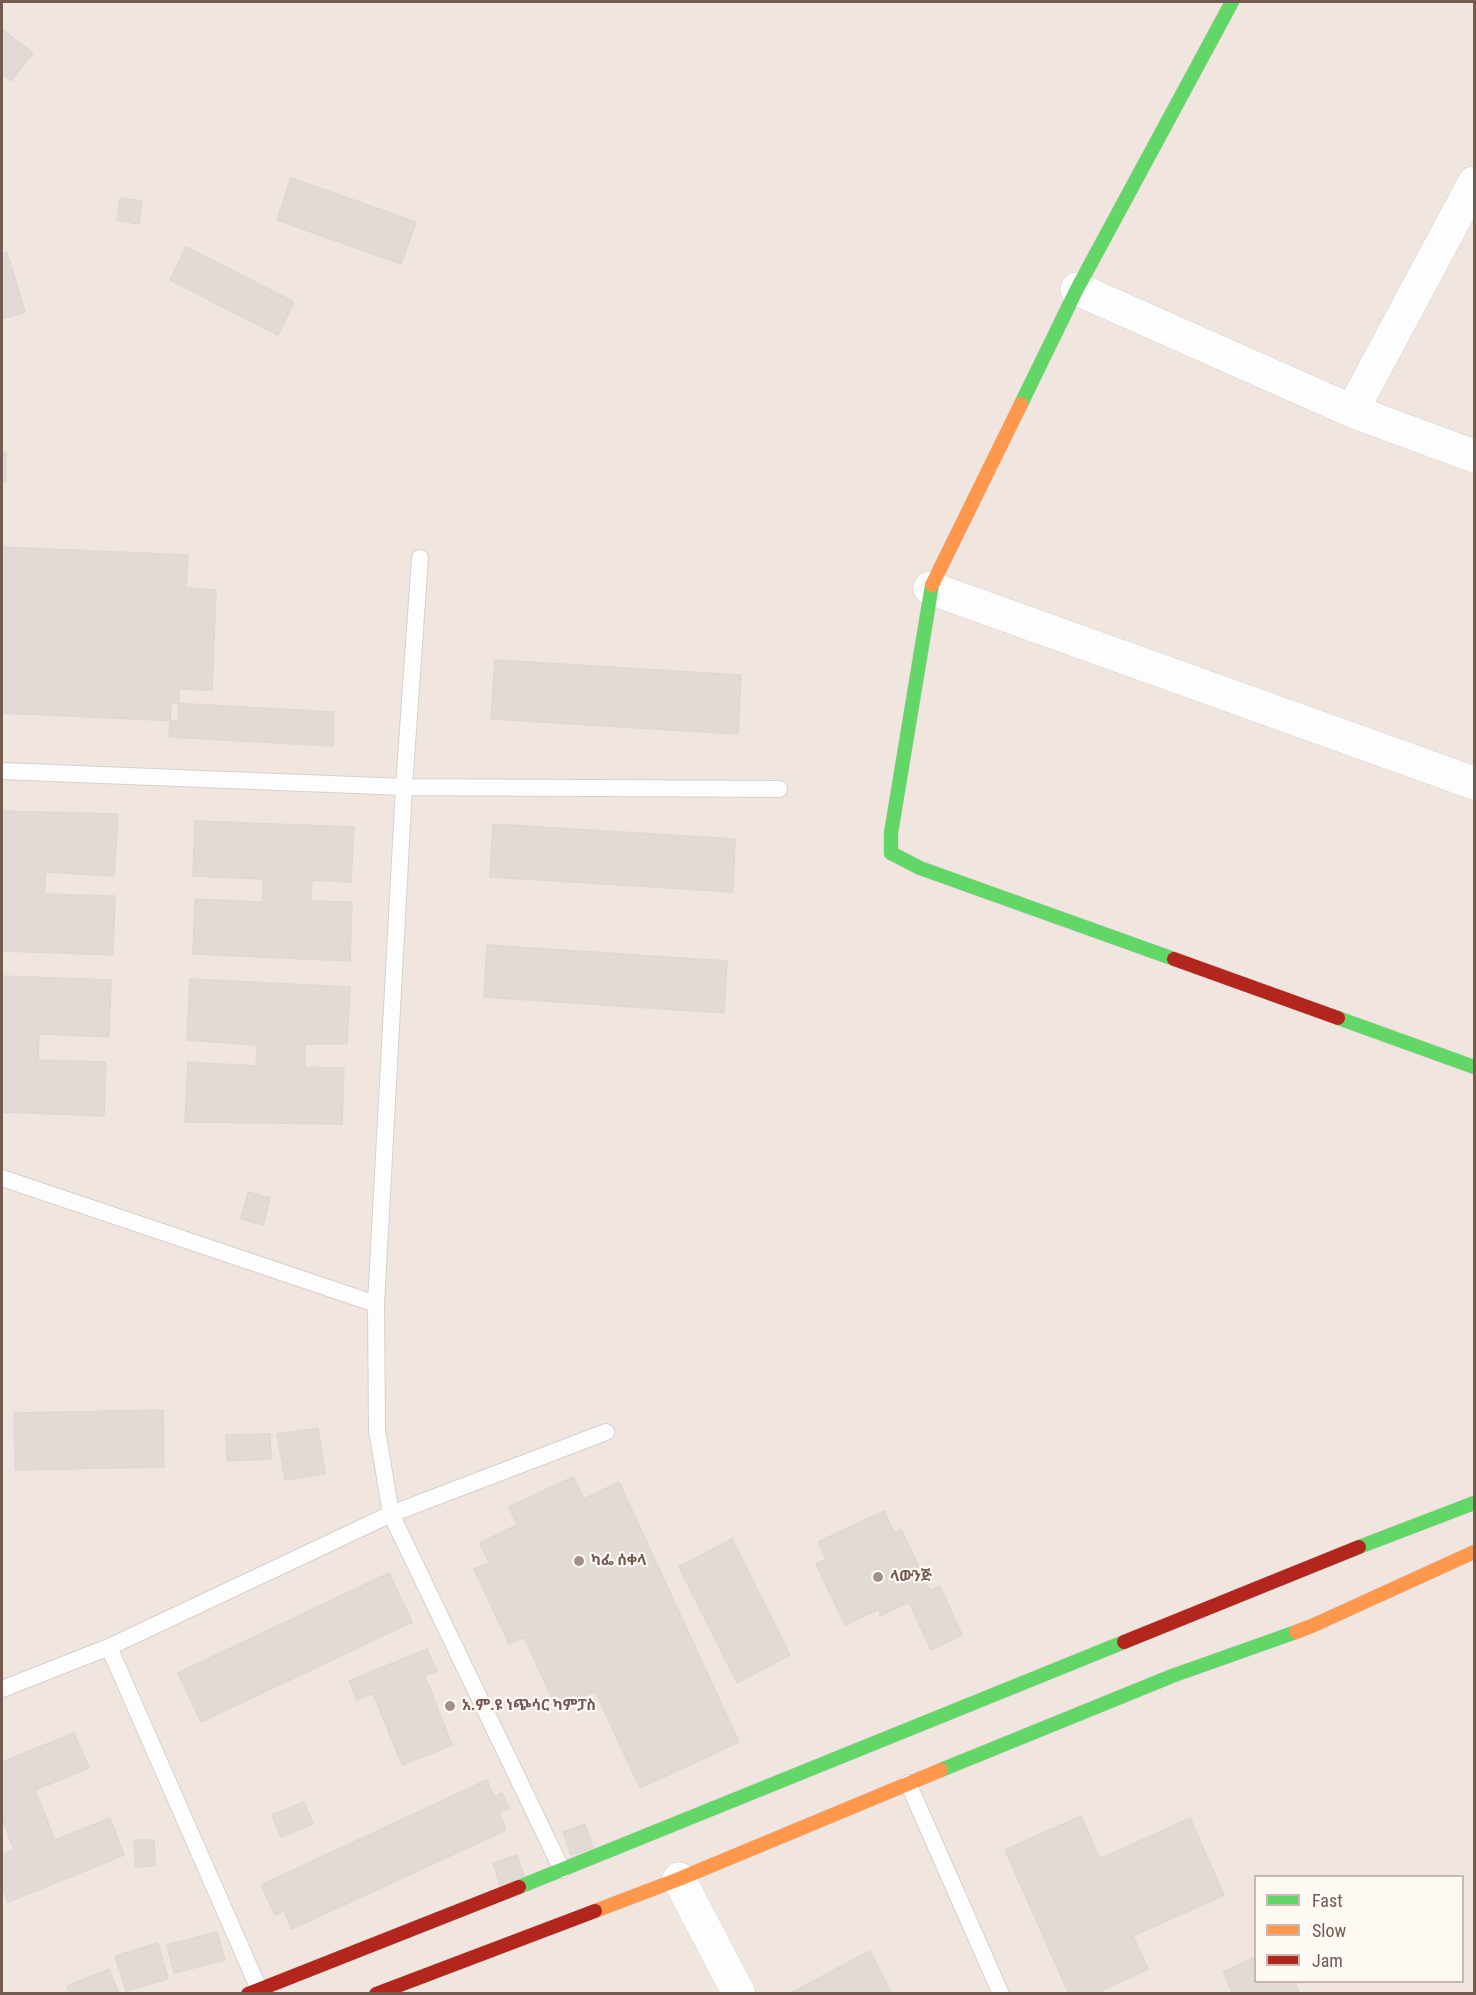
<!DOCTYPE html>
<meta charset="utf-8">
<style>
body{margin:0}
#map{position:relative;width:1476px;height:1995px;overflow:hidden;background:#f8f4f0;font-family:"Roboto Condensed",sans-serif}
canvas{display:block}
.frame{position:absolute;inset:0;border:3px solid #755a51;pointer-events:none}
.legend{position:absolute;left:1254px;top:1875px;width:210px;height:108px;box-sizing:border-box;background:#fef9f3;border:2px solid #c7b9b2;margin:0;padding:8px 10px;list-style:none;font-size:18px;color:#755a51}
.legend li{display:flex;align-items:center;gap:12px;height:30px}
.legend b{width:30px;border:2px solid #c7b9b2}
</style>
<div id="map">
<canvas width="1476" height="1995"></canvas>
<div class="frame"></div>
<ul class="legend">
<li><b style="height:8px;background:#63d668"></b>Fast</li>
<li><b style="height:8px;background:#ff974d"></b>Slow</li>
<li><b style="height:8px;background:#b3261e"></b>Jam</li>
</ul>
</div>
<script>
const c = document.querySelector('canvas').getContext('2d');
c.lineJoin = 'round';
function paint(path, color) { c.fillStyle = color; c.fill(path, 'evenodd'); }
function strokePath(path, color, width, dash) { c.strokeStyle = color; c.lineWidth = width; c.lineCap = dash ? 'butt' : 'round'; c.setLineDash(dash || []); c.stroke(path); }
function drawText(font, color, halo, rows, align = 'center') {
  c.font = font + ' "Roboto Condensed","Noto Sans Ethiopic",sans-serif'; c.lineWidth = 4.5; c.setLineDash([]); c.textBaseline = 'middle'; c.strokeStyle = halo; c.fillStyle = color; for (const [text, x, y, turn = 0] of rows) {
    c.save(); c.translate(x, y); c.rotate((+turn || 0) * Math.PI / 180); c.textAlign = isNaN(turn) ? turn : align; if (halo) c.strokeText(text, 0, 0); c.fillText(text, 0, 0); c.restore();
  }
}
const residential = new Path2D(`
 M2 2H1474V1993L2 1994ZM1256 1876H1462V1982H1256Z`);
const building = new Path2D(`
 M2 29 33 53 11 81 2 74Z
 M291 178 416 222 401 264 277 220Z
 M120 198 142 201 139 224 117 220Z
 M186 247 294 302 278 335 170 280Z
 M7 252 25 312 2 319V254Z
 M2 452H6V482L2 481Z
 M2 547 188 555 186 588 216 590 212 690 179 689 178 721 2 713Z
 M495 660 741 675 738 734 491 719Z
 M171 703 334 712 333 746 169 737Z
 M2 811 118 814 114 876 46 872 44 894 115 896 113 955 2 951Z
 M195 821 354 827 351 882 312 880 311 901 352 902 350 961 193 954 195 899 263 902V879L193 876Z
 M493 824 735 839 733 892 490 877Z
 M487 945 727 961 724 1013 484 997Z
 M2 976 111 980 109 1037 39 1034 38 1060 106 1062 104 1116 2 1112Z
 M190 979 350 987 347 1044H305V1067L344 1068 342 1124 185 1122 188 1062 256 1066 257 1045 187 1040Z
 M248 1192 270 1198 263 1225 241 1219Z
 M163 1410 164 1467 15 1470 14 1413Z
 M318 1428 325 1474 285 1480 277 1434Z
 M270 1434 271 1459 227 1461 226 1435Z
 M573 1477 584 1499 619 1482 739 1742 640 1788 595 1691 557 1709 524 1637 509 1644 474 1569 489 1563 480 1543 517 1525 509 1507Z
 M884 1511 894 1533 901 1529 930 1591 940 1586 962 1635 931 1650 909 1602 880 1616 879 1609 845 1625 816 1564 826 1559 818 1542Z
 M732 1539 790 1655 737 1683 679 1567Z
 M389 1573 412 1622 201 1722 178 1673Z
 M427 1649 437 1671 425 1676 452 1745 402 1765 373 1693 357 1700 349 1681Z
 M74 1733 89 1768 35 1790 55 1840 110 1818 124 1855 8 1902 2 1886V1855L14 1850 2 1817V1762Z
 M487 1780 494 1797 502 1793 509 1808 499 1813 506 1830 292 1929 284 1911 275 1915 261 1885Z
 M304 1802 313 1824 281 1837 272 1815Z
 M1081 1816 1100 1859 1190 1818 1224 1895 1133 1936 1148 1969 1094 1994H1069L1005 1850Z
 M585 1824 593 1848 571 1855 563 1832Z
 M134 1840H154L155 1866 135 1867Z
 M517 1855 525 1879 501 1888 493 1863Z
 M217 1932 225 1960 174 1973 167 1945Z
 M158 1943 168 1979 126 1991 115 1956Z
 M870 1951 892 1994H789Z
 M1256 1957V1982H1295L1300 1994H1233L1223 1972Z
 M109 1969 119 1994H70L67 1986Z`);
const lane = new Path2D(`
 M420 558 404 787 376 1304 377 1430 391 1514 562 1870
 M2 771 404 787 779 789
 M2 1178 376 1304
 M109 1647 259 1989
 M2 1689 109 1647 391 1514 606 1432
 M908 1783 1001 1994`);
const street = new Path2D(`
 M1077 289 1352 411 1474 456
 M1352 411 1474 183
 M930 588 1474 783
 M679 1879 739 1994`);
const fast = new Path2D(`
 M1021 404 1077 289 1232 2
 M932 585 891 833V853L920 868 1174 959
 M1338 1018 1474 1067
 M1359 1547 1474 1503
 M941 1770 1172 1676 1296 1632
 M519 1887 1124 1642`);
const slow = new Path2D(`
 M932 585 1021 404
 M1296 1632 1314 1625 1474 1552
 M595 1911 679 1879 941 1770`);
const jam = new Path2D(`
 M1174 959 1338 1018
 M1124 1642 1359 1547
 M248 1994 519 1887
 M376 1994 595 1911`);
const markers = [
 [579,1561,6,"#a39089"],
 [878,1577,6,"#a39089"],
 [450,1706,6,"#a39089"]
];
const poiNames = [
 ["ካፌ ሰቀላ",591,1561],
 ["ላውንጅ",890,1577],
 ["አ.ም.ዩ ነጭሳር ካምፓስ",462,1706]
];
paint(residential, '#f0e6df');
paint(building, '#e2dad5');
strokePath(building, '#e1d7d2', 1.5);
strokePath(lane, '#d7d0cc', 18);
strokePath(street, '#d7d0cc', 34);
strokePath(fast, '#d8d0cc', 15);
strokePath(slow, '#d8d0cc', 15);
strokePath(jam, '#d8d0cc', 15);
strokePath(lane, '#fefdfd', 16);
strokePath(street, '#fefdfd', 33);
strokePath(fast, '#63d668', 14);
strokePath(slow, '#ff974d', 14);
strokePath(jam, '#b3261e', 14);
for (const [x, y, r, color] of markers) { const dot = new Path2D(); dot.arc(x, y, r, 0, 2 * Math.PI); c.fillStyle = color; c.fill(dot); strokePath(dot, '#fef9f3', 2); }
drawText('bold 15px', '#755a51', '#fef9f3', poiNames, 'left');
</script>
